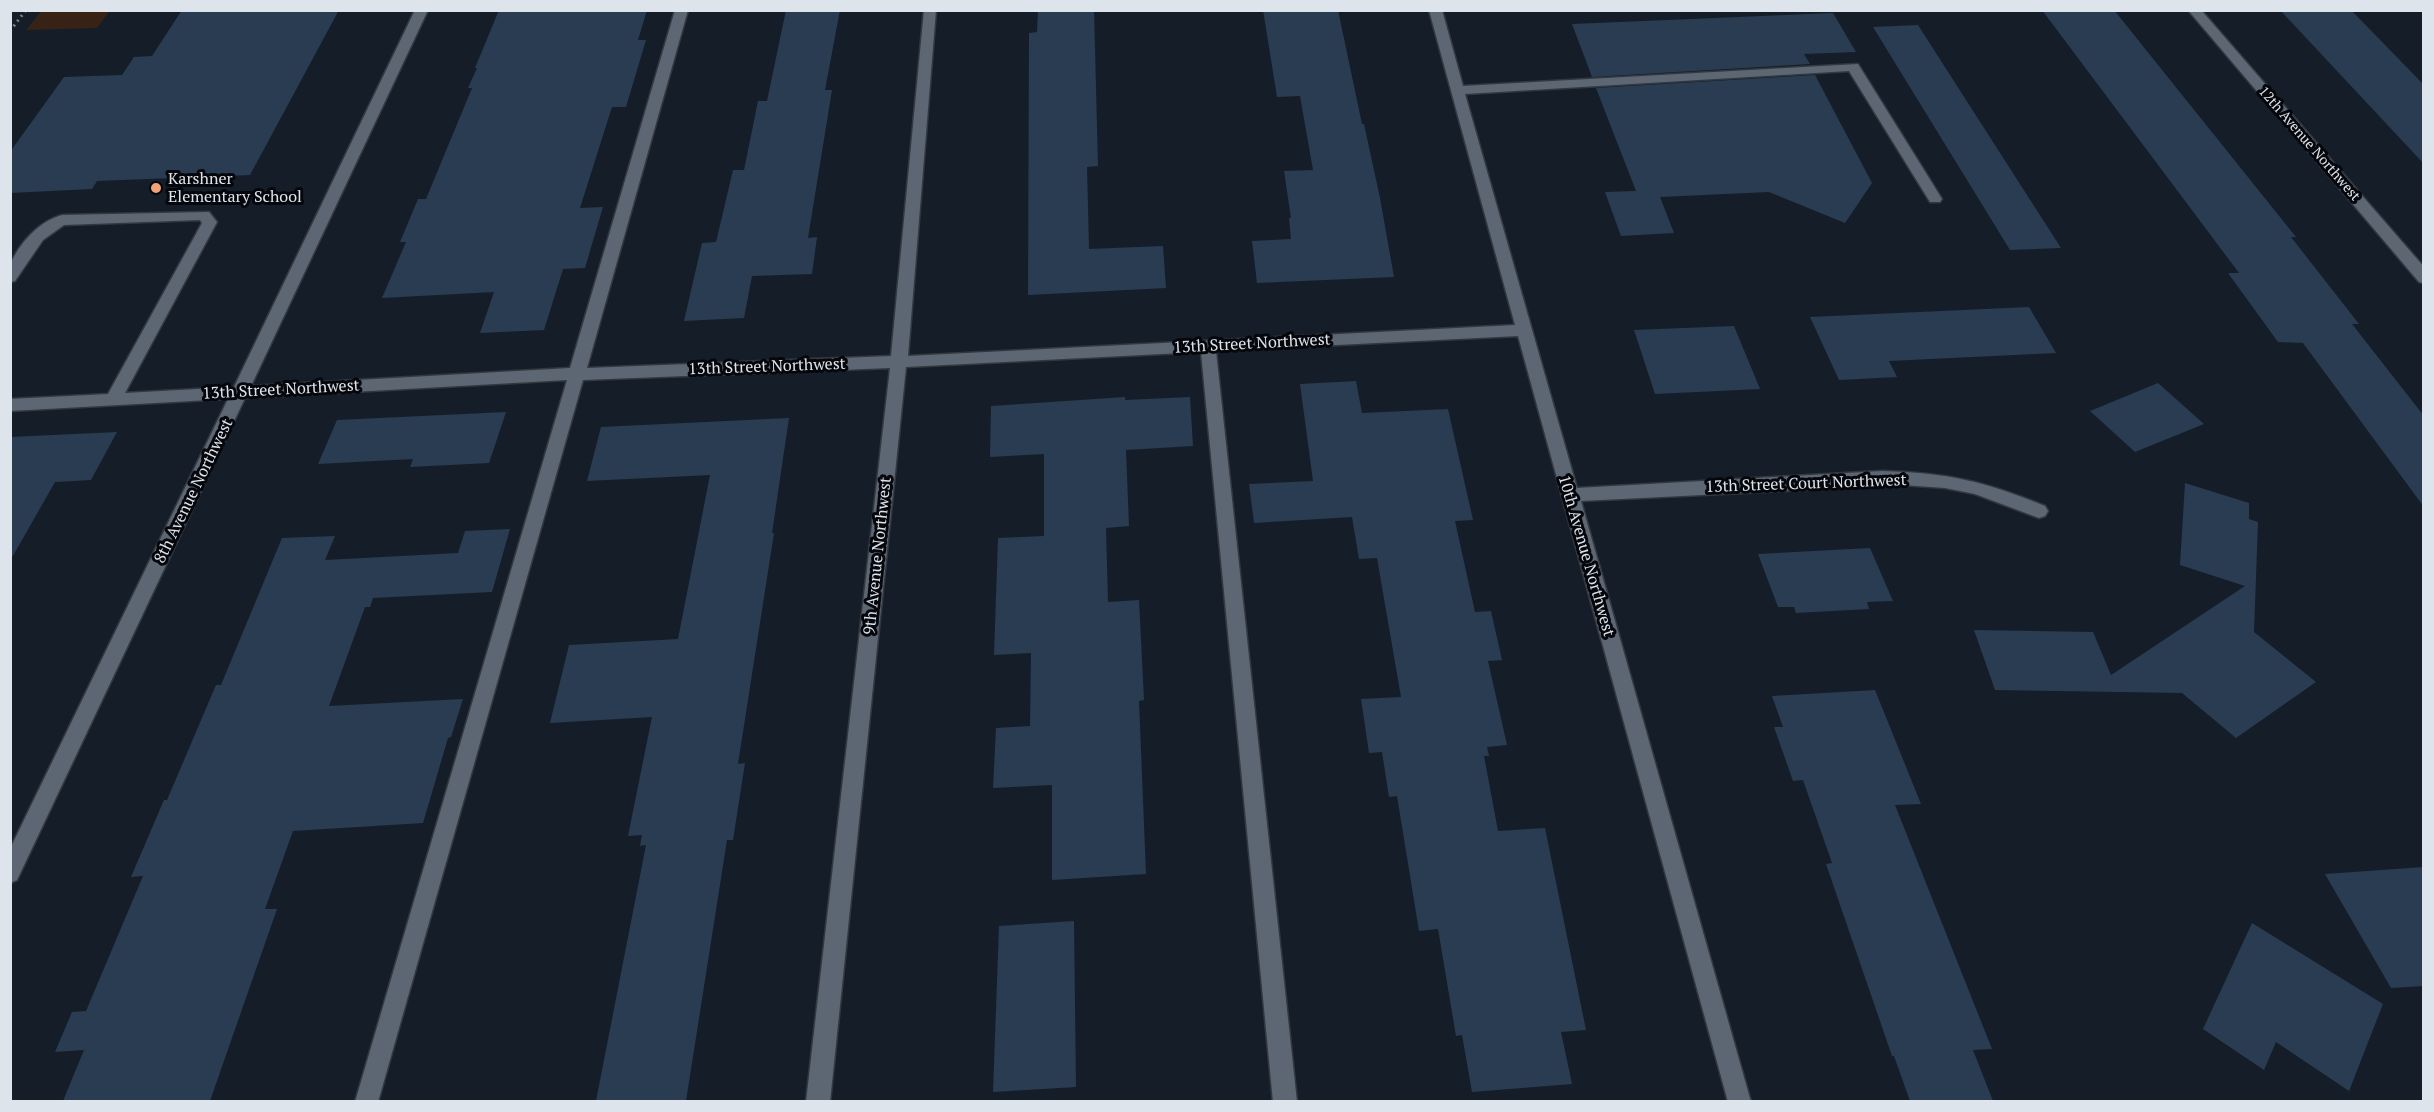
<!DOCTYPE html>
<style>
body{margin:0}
#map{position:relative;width:2434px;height:1112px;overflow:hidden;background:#151e28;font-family:"PT Serif",serif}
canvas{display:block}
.frame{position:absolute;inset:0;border:12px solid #dee4eb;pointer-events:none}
</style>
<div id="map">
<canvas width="2434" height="1112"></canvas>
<div class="frame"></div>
</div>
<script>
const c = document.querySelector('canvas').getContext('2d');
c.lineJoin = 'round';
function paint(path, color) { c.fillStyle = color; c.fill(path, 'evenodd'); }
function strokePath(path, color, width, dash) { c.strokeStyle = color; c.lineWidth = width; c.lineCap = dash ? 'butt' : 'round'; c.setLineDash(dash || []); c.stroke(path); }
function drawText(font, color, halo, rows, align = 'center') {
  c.font = font + ' "PT Serif",serif'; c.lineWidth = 6; c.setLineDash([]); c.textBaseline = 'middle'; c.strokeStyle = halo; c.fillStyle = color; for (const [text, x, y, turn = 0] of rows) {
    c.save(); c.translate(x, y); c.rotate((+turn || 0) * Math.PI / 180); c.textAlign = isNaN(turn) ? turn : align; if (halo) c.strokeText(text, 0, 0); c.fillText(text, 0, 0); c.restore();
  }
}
const green = new Path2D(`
 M42 10H110V11L97 28 26 30Z`);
const building = new Path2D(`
 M182 10H339L250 175 97 181 92 189 10 193V152L64 77 122 75 134 57 152 56Z
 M499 10H647L638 40H646L626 107H612L580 208 603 207 585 268 563 269 544 330 480 333 494 292 382 298 406 242H400L418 199H426L472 88H468L477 68H475Z
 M786 10H840L825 90H832L808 238 817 237 812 274 752 276 744 318 684 321 702 243 716 242 733 170H744L758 101H767Z
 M1038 10H1094L1098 166 1087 167 1089 249 1163 246 1166 288 1028 295 1029 33 1037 32Z
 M1263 10H1338L1362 124H1364L1380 198 1394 277 1257 283 1252 241 1291 239 1289 218H1291L1284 171 1313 170 1300 96 1277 97Z
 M2042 10H2114L2296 237H2291L2359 324H2352L2424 416V507L2303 343 2278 342 2228 273H2239Z
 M2280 10H2351L2424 85V164Z
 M1833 13 1856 52 1804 54 1810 64 1592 77 1572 24Z
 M1918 25 1993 142 2061 248 2010 250 1873 27Z
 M1815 75 1872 183 1845 223 1769 192 1660 197 1674 233 1621 236 1605 192 1636 191 1596 88Z
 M2029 307 2056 353 1889 361 1897 377 1839 380 1810 317Z
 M1734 326 1760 389 1655 394 1634 330Z
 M1356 381 1362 413 1448 409 1473 520 1455 521 1475 612 1491 611 1502 660 1488 661 1507 745 1487 747 1489 756H1484L1498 831 1545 828 1586 1030 1561 1032 1572 1084 1472 1092 1462 1035 1456 1036 1438 929 1419 931 1397 796 1389 797 1382 752 1369 753 1361 699 1401 697 1377 558 1359 559 1352 517 1254 523 1249 484 1313 481 1300 384Z
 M2158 383 2204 424 2135 452 2090 411Z
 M1125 397V400L1190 397 1193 446 1126 450 1129 526 1106 528 1108 602 1139 600 1144 700 1139 701 1146 874 1052 880V785L993 788 996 728 1030 726 1031 653 994 655 998 538 1044 536V454L990 457 991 406Z
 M506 412 489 463 410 467 413 459 318 464 337 420Z
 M789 418 772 533H774L738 764 745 763 733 840H727L686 1101H596L646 845 640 846 642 835 628 836 652 717 550 723 569 645 678 639 710 475 587 481 601 427Z
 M117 432 91 480 55 482 10 561V437Z
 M2185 483 2249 503V519L2258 522 2254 632 2316 682 2236 738 2182 693 1995 690 1974 630 2093 632 2111 675 2245 586 2180 565Z
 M510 529 492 592 373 598 370 607H365L329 706 463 699 451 737 448 738 423 823 293 831 265 909H277L210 1101H63L84 1050 55 1052 72 1012 86 1011 143 876 131 877 164 800H167L216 685H221L282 538 335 536 325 560 458 553 465 531Z
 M1870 548 1893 601 1867 602 1869 609 1796 613 1794 607H1778L1758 554Z
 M1875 690 1921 804 1895 805 1992 1049 1973 1050 1993 1101H1910L1894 1056H1892L1826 864 1832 863 1803 780 1793 781 1774 727H1783L1772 696Z
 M2424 867V986L2391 988 2325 874Z
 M1074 921 1076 1087 993 1092 999 926Z
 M2252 923 2383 1004 2349 1091 2276 1042 2264 1070 2203 1029Z`);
const path = new Path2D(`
 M10 31 26 10`);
const minor = new Path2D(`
 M415 10H428L251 386 570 368 675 10H688L587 368 891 356 924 10H936L908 356 1515 325 1429 10H1442L1463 86 1858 64 1942 199 1940 202H1930L1849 71 1465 94 1577 488 1882 471C1948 473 1984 481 2045 506L2048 511 2045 516 2039 518 1975 494 1945 488 1903 485 1581 501 1751 1102H1728L1518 336 1216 351 1297 1102H1273L1201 352 906 367 830 1102H806L890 368 583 380 378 1102H355L567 380 245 398 17 880 10 883V849L228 399 10 411V399L108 394 202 223 200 220 64 225 43 240 15 281 10 282C10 276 9 268 11 263 20 242 40 221 62 215L209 212 217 222 125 393 234 387Z
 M2188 10H2201L2424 267V283L2419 282Z`);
const markers = [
 [156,188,6,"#f0a279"]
];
const farStreetnames = [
 ["12th Avenue Northwest",2309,144,49]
];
const poiNames = [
 ["Karshner",168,179],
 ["Elementary School",168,197]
];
const streetNames = [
 ["13th Street Northwest",1252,344,-3],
 ["13th Street Northwest",767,367,-2],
 ["13th Street Northwest",281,390,-3],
 ["13th Street Court Northwest",1806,484,-2],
 ["8th Avenue Northwest",194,491,-64],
 ["9th Avenue Northwest",878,556,-84],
 ["10th Avenue Northwest",1586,556,74]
];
paint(green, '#382216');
paint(building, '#293c52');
strokePath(minor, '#333840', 3);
strokePath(path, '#798189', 3, [2, 4]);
paint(minor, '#5c6773');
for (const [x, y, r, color] of markers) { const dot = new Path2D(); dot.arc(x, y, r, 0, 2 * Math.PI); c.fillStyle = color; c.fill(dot); strokePath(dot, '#05070c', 2); }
drawText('14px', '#dee4eb', '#05070c', farStreetnames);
drawText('16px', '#dee4eb', '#05070c', poiNames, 'left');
drawText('16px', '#dee4eb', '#05070c', streetNames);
</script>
